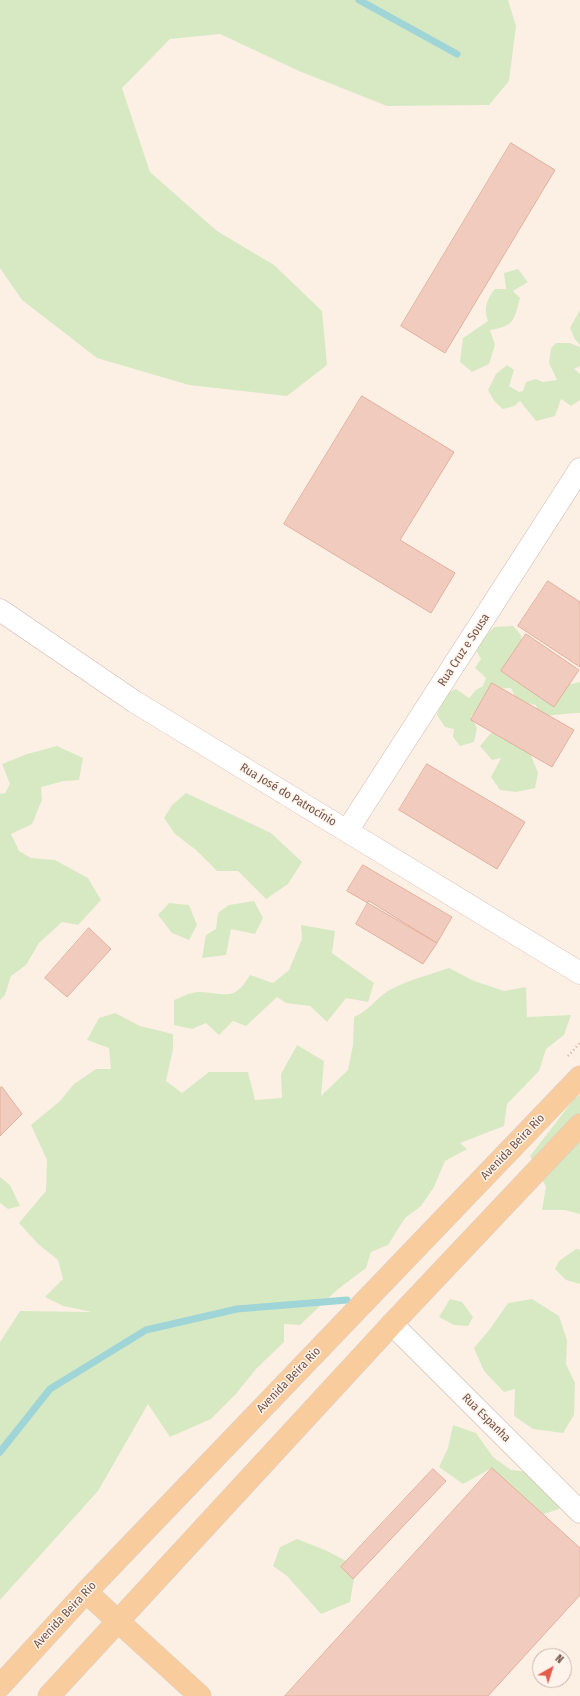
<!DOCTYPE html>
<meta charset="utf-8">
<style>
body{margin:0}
#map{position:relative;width:580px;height:1696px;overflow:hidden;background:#fcf0e5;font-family:"Fira Sans Condensed",sans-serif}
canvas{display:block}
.north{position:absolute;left:532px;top:1648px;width:40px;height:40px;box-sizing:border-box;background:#fff4eb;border:1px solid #c7b4ab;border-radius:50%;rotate:39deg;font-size:11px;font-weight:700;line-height:16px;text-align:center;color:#74544a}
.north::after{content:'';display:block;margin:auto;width:14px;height:18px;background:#e45b4c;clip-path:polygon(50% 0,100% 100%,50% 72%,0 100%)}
</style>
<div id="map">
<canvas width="580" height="1696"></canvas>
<div class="north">N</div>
</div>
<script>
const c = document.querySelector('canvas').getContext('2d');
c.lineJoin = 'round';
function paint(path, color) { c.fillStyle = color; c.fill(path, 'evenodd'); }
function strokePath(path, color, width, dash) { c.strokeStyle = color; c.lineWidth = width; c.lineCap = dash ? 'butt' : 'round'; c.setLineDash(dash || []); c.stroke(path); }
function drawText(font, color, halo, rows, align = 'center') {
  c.font = font + ' "Fira Sans Condensed",sans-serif'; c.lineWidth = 3; c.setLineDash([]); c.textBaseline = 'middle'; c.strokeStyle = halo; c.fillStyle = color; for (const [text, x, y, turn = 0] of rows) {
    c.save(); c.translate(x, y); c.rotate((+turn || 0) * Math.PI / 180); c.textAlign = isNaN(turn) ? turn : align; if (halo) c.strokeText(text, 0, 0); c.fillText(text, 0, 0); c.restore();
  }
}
const green = new Path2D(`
 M0 0H508L516 26 509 81 489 105 387 106 299 71 220 34 170 39 122 88 150 172 217 231 274 265 322 311 327 365 287 396 189 385 97 358 22 300 0 268Z
 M518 269 528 282 513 291 520 298C514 321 514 326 490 330L495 345 489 364 472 372 460 362 463 338 488 321C483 310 487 298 495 289H506L504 273Z
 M580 310V345L574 338 570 328Z
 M556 343H570L580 347V366L574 369 580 374V400L571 406 561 399 555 416 536 421 520 401 514 406 503 409 495 402 488 390 496 374 507 365 514 370 509 386 519 392 523 391 526 382 536 379 543 382 557 380 549 363 551 348Z
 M513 626 521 635 523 650 501 671 522 685 530 687 541 698 556 703 561 686 580 682V713C566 713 554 716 539 716L536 705 517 701 511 688 489 689 481 711 471 716 477 728 474 742 460 746 453 737 454 729 445 727 437 715C441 705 445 692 456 689L469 698 476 690 483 686 486 678 475 668 481 659 475 648 494 627Z
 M500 728 531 755 538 773 535 788 516 792 500 790 491 777 501 758 492 760 480 746 489 735Z
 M57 746 83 758 79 780 64 781 41 787 42 800 32 824 11 834 19 851 31 858 55 860 88 878 101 900 78 925 62 922 39 943 26 965 11 976 5 995 0 1000V794L5 793 10 784 2 764 27 754Z
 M186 793 271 833 302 862 288 884 266 899 238 871H217L196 850 175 834 164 818 172 805Z
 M254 901 263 918 255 934 231 929 226 955 202 958 206 935 216 929 218 913 229 905Z
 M169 903 189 905 197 925 189 940 172 933 158 915Z
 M301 925 335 931 332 953 374 983 368 1002 346 998 327 1022 310 1006 286 1003 277 997 246 1026 233 1021 219 1035 206 1023 192 1029 174 1025V1000C182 997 192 991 200 992 227 993 234 1002 250 975L273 983 289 970 302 939Z
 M449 968 474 981 504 991 526 987 527 1017 571 1015 564 1035 546 1049 539 1071 507 1104 504 1126 460 1143 467 1149 445 1161 434 1187 421 1206 405 1218 388 1245 371 1252 366 1268 337 1290 300 1325 284 1324V1342L256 1369 235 1395 211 1419 170 1437 148 1404 98 1491 0 1600V1342L20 1311 92 1312 63 1306 45 1297 63 1279 58 1260 38 1244 19 1223 46 1191 47 1160 31 1125 60 1101 74 1084 96 1069H111L109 1048 87 1040 99 1018 115 1013 140 1026 173 1034V1049L166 1081 182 1093 209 1072H248L255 1100 282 1098 281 1074 297 1045 324 1061 321 1096 348 1070 353 1045 354 1017C370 1010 375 999 388 991 407 980 429 975 449 968Z
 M580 1095V1214L565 1210H542L546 1187 530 1156 574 1099Z
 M0 1177 10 1185 20 1206 8 1209 0 1203Z
 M576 1249 580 1250V1284L566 1280 555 1269 559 1261Z
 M450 1299 462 1302 473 1317 468 1326 454 1325 439 1317Z
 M532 1299 559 1316 567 1340 566 1364 575 1383 574 1415 563 1433 533 1429 514 1416 515 1389 504 1392 484 1371 474 1348 490 1329 508 1303Z
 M453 1425 476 1433 493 1457 511 1470 538 1473 567 1493 559 1509 532 1518 511 1496 492 1468 463 1484 439 1467 448 1448Z
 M297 1539 325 1550 356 1566 350 1602 321 1614 287 1576 273 1566 280 1547Z`);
const stream = new Path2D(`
 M359 0 457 54
 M0 1452 50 1389 146 1330 237 1309 347 1300`);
const building = new Path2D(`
 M511 143 555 170 445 353 401 326Z
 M362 396 454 452 400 540 455 573 431 613 284 524Z
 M548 581 580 602V667L518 626Z
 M526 634 579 670 554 707 501 671Z
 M492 683 574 730 552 767 471 720Z
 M427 764 525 822 497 869 399 810Z
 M363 865 452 917 437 943 347 891Z
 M369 901 437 943 423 964 356 924Z
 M89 928 111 949 67 997 45 978Z
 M2 1087 22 1114 0 1136V1088Z
 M492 1468 580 1548V1595L488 1696H285Z
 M433 1469 446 1481 353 1579 341 1567Z`);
const path = new Path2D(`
 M568 1056 580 1043`);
const minor = new Path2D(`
 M0 610 135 702 580 973
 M347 831 580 469
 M392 1324 580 1512`);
const major = new Path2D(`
 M86 1592 200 1696
 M0 1686 86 1592 580 1077
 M49 1696 392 1324 580 1125`);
const streetNames = [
 ["Rua Cruz e Sousa",464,650,-57],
 ["Rua José do Patrocínio",288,795,31],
 ["Avenida Beira Rio",513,1147,-46],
 ["Avenida Beira Rio",289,1380,-46],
 ["Rua Espanha",486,1418,45],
 ["Avenida Beira Rio",65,1615,-47]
];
paint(green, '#d7e9c3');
strokePath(stream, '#a0d5d7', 7);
paint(building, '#f1cbbd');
strokePath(building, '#e3af9d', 1);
strokePath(minor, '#cfb8ae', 23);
strokePath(major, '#d8cfcc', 23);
strokePath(path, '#d6aea0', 2.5, [1, 3]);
strokePath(minor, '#fff', 22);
strokePath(major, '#f9cc9e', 22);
drawText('12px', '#74544a', '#fff4eb', streetNames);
</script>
